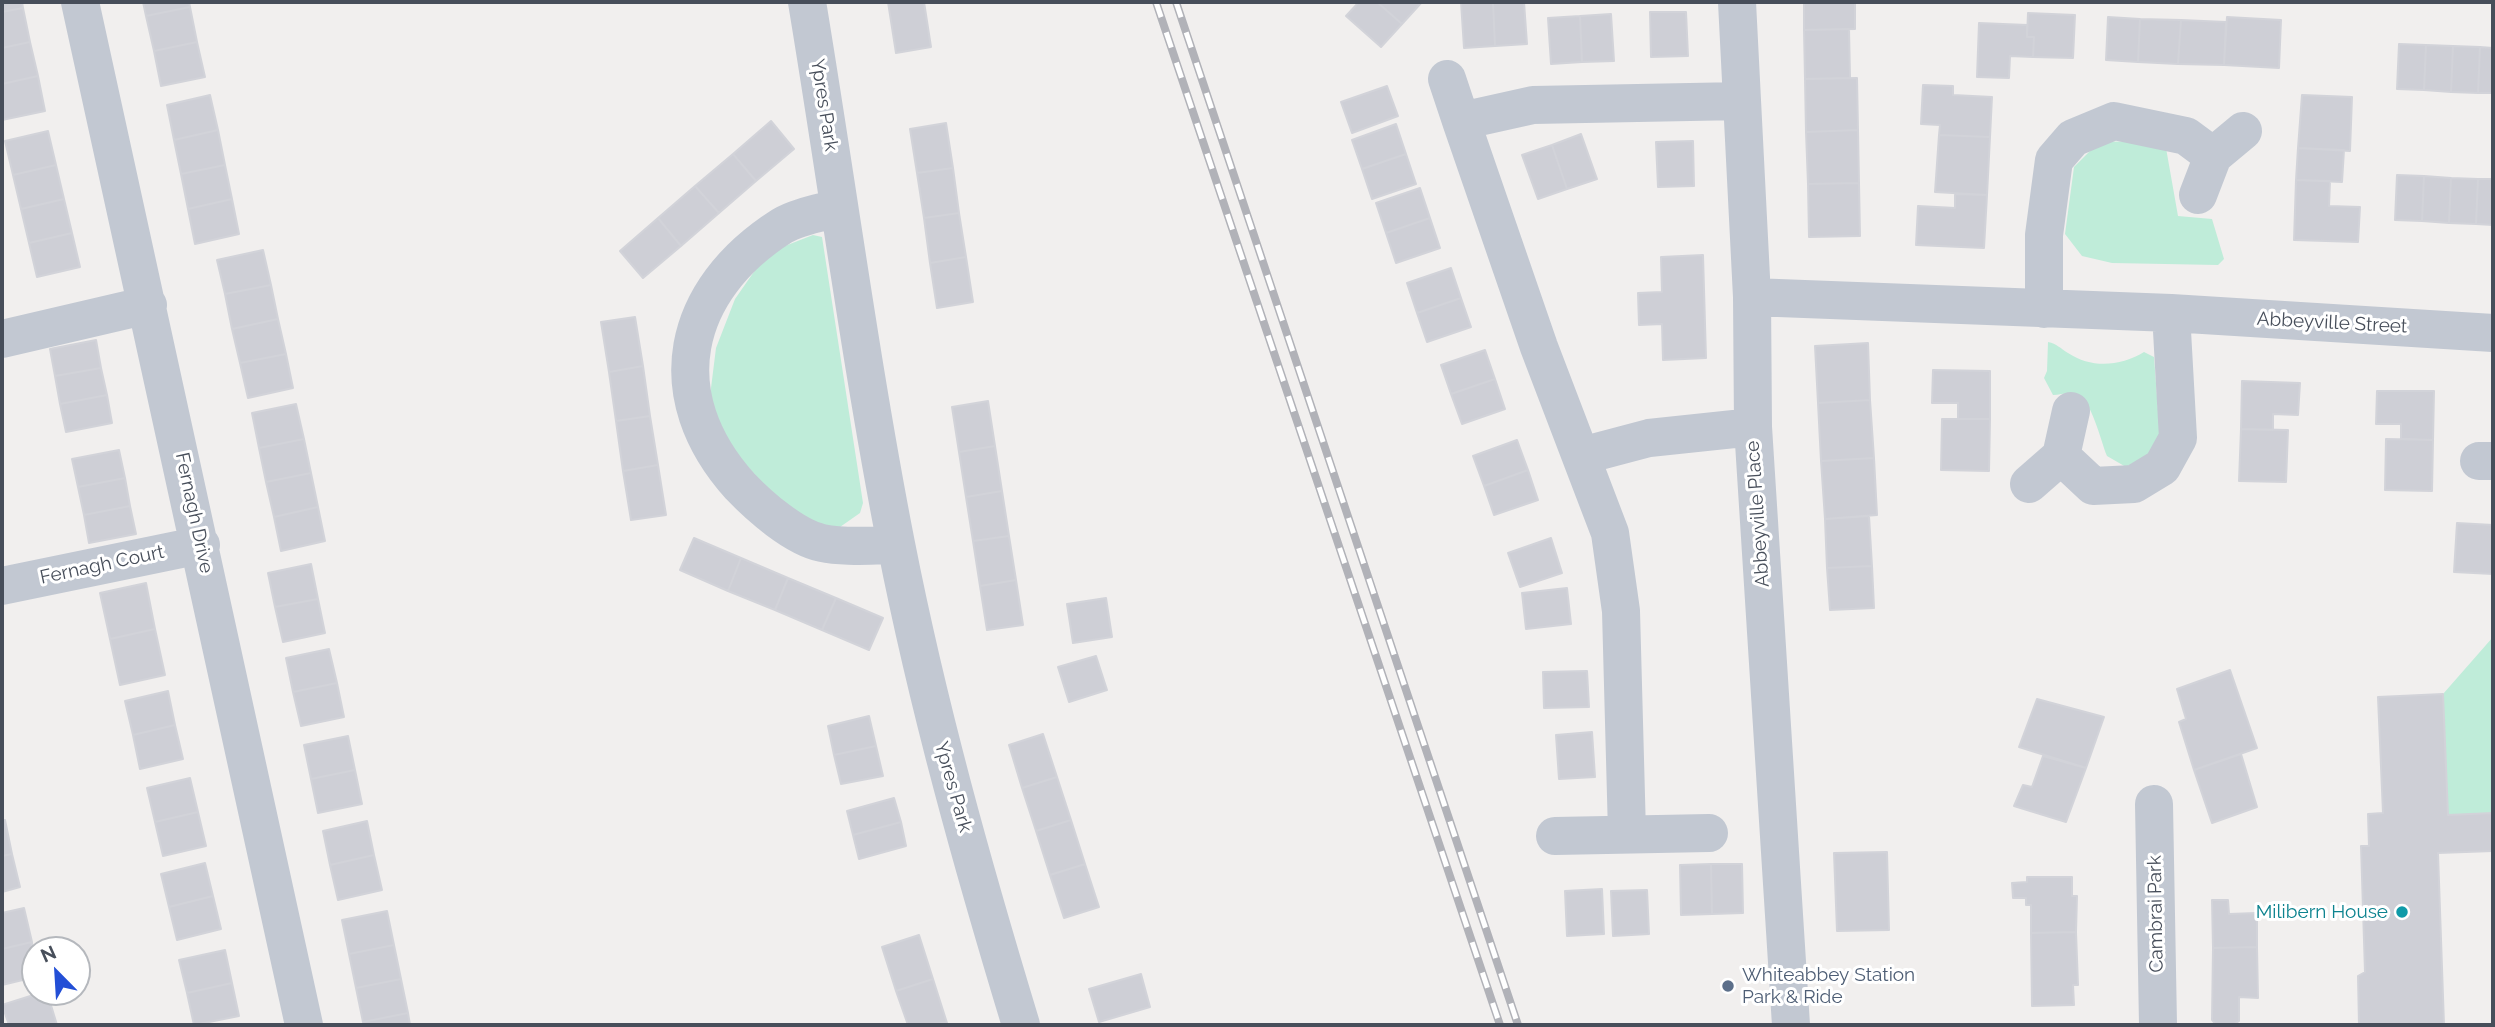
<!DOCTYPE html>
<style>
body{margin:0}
#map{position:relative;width:2495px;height:1027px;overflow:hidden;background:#f1efee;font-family:Raleway,sans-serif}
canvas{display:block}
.frame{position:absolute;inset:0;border:4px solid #474e5a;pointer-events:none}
.north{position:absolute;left:21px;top:936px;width:70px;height:70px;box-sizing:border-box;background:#fff;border:2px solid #b5b8bd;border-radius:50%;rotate:336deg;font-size:19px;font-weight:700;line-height:28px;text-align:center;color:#474e5a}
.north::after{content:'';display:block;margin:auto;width:24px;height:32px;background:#234fd6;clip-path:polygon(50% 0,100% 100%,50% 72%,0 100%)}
</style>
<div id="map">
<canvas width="2495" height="1027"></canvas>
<div class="frame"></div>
<div class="north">N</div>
</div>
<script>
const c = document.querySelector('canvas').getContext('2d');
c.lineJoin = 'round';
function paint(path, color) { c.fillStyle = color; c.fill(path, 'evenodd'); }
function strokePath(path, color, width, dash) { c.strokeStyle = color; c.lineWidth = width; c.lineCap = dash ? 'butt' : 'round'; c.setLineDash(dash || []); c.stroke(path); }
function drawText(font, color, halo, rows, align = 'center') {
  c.font = font + ' Raleway,sans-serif'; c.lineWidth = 6; c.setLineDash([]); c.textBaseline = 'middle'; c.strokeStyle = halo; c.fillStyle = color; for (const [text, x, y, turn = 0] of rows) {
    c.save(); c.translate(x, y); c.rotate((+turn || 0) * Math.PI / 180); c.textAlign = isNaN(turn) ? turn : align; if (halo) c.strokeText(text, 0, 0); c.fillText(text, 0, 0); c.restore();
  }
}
const green = new Path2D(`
 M2144 141 2166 148 2178 216 2212 219 2224 259 2218 265 2112 263 2082 256 2065 234 2074 167 2099 142Z
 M813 235 822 237 863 503 860 513 840 527 813 525 787 510 726 443 710 396 716 348 735 299 767 253Z
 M2048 342C2057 344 2060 348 2068 353 2092 369 2121 366 2144 352L2154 357 2160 436 2153 452 2126 467 2107 456C2101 442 2091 397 2076 394 2069 392 2060 395 2053 395L2044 378 2047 371Z
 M2493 637V813L2448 815 2443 694Z`);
const building = new Path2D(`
 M2 2H22L23 8 2 12Z
 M143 2H189L190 7 146 16Z
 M888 2H924L931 47 896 53Z
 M1359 2H1377L1402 24 1381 47 1346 16Z
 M1377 2H1422L1402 24Z
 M1461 2H1493L1495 46 1464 48Z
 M1493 2H1524L1527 44 1495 46Z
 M1804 2H1855V29L1804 30Z
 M190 7 197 42 154 51 146 16Z
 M23 8 30 42 2 48V12Z
 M1650 12H1686L1688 56 1651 57Z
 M2028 13 2075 15 2073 58 2033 57 2034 37H2027Z
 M1611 14 1614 61 1582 62 1580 16Z
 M1580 16 1582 62 1551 64 1548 18Z
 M2108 17 2140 19 2138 62 2106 60Z
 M2227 17 2281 20 2279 68 2224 65Z
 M2140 19 2181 20 2178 64 2138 62Z
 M2181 20 2226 22 2224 65 2178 64Z
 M1979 23 2027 25V37H2034L2033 57 2010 56 2009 78 1977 77Z
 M1849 29 1850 78 1805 79 1804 30Z
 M30 42 38 76 2 84V48Z
 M197 42 205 77 161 86 154 51Z
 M2399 44 2426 45 2424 90 2397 89Z
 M2426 45 2453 46 2451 92 2424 90Z
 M2453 46 2480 47 2478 93 2451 92Z
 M2480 47 2493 48V93H2478Z
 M38 76 45 111 2 120V84Z
 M1857 78 1858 130 1806 132 1805 79Z
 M1923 85 1953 86V95L1992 97 1990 137 1939 135 1940 125 1921 124Z
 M1387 86 1398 116 1352 133 1341 102Z
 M210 95 218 130 174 140 167 105Z
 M2302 95 2352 97 2350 151 2298 148Z
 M771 121 794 149 756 181 733 154Z
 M946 123 953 168 917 173 910 129Z
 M1396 124 1406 154 1362 169 1352 140Z
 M218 130 225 165 181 174 174 140Z
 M1858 130 1859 183 1808 184 1806 132Z
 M48 131 56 165 13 175 5 141Z
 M1581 134 1597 179 1567 189 1552 145Z
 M1939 135 1990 137 1987 195 1935 192Z
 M1693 141 1694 186 1658 187 1656 142Z
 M1552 145 1567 189 1538 199 1522 155Z
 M2298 148 2344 150 2342 182 2296 180Z
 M733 154 756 181 719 213 695 186Z
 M1406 154 1416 184 1372 199 1362 169Z
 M56 165 64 199 21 209 13 175Z
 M225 165 232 199 188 209 181 174Z
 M953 168 959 213 924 218 917 173Z
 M2397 175 2424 176 2422 221 2395 220Z
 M2424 176 2451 178 2449 223 2422 221Z
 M2451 178 2478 179 2476 224 2449 223Z
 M2478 179H2493V225L2476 224Z
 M2296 180 2330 181 2329 206 2360 207 2358 242 2294 240Z
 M1859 183 1860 236 1809 237 1808 184Z
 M695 186 719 213 681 246 658 218Z
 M1420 188 1430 218 1386 233 1376 203Z
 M1955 194 1987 195 1984 248 1916 245 1918 206 1955 208Z
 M64 199 72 233 29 243 21 209Z
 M232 199 239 234 195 244 188 209Z
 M959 213 966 257 930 263 924 218Z
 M658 218 681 246 643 278 620 251Z
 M1430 218 1440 248 1396 263 1386 233Z
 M72 233 80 267 37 277 29 243Z
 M263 250 271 285 225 294 217 260Z
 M1703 255 1706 358 1663 360 1662 324 1639 325 1638 293 1662 292 1661 257Z
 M966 257 973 302 937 308 930 263Z
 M1451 268 1461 298 1417 313 1407 283Z
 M271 285 278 319 232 329 225 294Z
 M1461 298 1471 327 1427 342 1417 313Z
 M635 317 643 366 609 372 601 322Z
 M278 319 286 354 240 363 232 329Z
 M96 340 101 368 55 376 50 349Z
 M1868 343 1870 400 1818 403 1815 346Z
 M1485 350 1495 379 1451 394 1441 365Z
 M286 354 293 388 248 398 240 363Z
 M643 366 650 416 616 421 609 372Z
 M101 368 107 395 60 404 55 376Z
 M1933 370 1990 371V419H1958V403H1932Z
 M1495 379 1505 409 1462 424 1451 394Z
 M2242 381 2300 383 2298 415 2273 414V430L2241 429Z
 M2377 391H2434L2433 440 2401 439V424H2376Z
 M107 395 112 423 66 432 60 404Z
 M1870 400 1874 458 1821 461 1818 403Z
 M988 401 995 446 959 452 952 407Z
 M296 404 304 439 259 448 252 413Z
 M650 416 658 465 623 471 616 421Z
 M1942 419H1990L1989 471 1941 470Z
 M2241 429 2288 430 2286 482 2239 481Z
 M304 439 311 473 266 482 259 448Z
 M2386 439 2433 440 2432 491 2385 490Z
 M1517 440 1528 470 1484 486 1473 456Z
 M995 446 1002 491 966 497 959 452Z
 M119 450 125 478 78 487 72 459Z
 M1874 458 1877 515 1825 519 1821 461Z
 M658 465 666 515 631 520 623 471Z
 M1528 470 1538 500 1494 515 1484 486Z
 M311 473 318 507 274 517 266 482Z
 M125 478 130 506 84 515 78 487Z
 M1002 491 1009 536 973 541 966 497Z
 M130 506 136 534 89 543 84 515Z
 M318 507 325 541 281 551 274 517Z
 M1869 516 1872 566 1827 568 1825 519Z
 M2457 523 2493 525V574L2454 572Z
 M1009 536 1016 580 980 586 973 541Z
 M694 538 741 558 728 591 680 570Z
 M1551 538 1562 573 1520 587 1508 553Z
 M741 558 788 578 775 610 728 591Z
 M311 564 318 599 275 607 268 573Z
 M1872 566 1874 608 1830 610 1827 568Z
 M788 578 836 598 822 630 775 610Z
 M1016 580 1023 625 987 630 980 586Z
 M146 583 155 629 110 639 100 593Z
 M1567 588 1571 624 1526 629 1522 593Z
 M836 598 883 618 869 650 822 630Z
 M1106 598 1112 637 1073 643 1067 604Z
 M318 599 325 633 283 642 275 607Z
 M155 629 165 675 120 685 110 639Z
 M329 649 337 683 293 692 286 658Z
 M1096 656 1107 690 1069 702 1058 667Z
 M2230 670 2257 748 2194 770 2179 722 2186 719 2177 689Z
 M1587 671 1589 707 1544 708 1543 672Z
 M337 683 344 717 301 726 293 692Z
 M168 691 175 725 133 735 125 701Z
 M2443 694 2448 815 2493 813V851L2438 853 2444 1025H2359L2358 976 2365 972 2361 846H2369L2368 814 2383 813 2378 697Z
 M2037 699 2104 717 2086 768 2019 747Z
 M869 716 876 746 834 755 828 726Z
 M175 725 183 759 140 769 133 735Z
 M1592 732 1595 777 1559 779 1556 735Z
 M1043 734 1057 777 1022 788 1009 745Z
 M348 736 355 770 311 779 304 745Z
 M876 746 883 776 841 784 834 755Z
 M2241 754 2257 807 2212 823 2194 770Z
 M2043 756 2086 768 2066 822 2014 806 2023 785 2032 787Z
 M355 770 362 804 318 813 311 779Z
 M1057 777 1071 820 1036 831 1022 788Z
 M190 778 198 812 155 822 147 788Z
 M894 798 901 822 853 835 847 811Z
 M198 812 206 846 163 856 155 822Z
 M5 820 12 854 2 856V821Z
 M1071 820 1085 864 1050 875 1036 831Z
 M367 821 374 855 330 865 323 831Z
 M901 822 906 846 859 859 853 835Z
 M1887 852 1889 930 1837 931 1834 853Z
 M12 854 20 887 2 892V856Z
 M374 855 382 890 338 900 330 865Z
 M205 863 213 896 169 907 161 874Z
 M1085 864 1099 907 1064 918 1050 875Z
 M1711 864H1742L1743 913 1712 914Z
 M1711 864 1712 914 1681 915 1680 865Z
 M2027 877H2072V896H2077L2076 932 2031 933V905H2026V898H2013L2012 883 2027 882Z
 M1602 889 1604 934 1567 936 1565 891Z
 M1647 890 1649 934 1613 936 1611 891Z
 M213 896 221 929 177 940 169 907Z
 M2212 900H2228L2229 914 2257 913V947L2213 948Z
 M24 908 32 942 2 949V913Z
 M387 911 394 945 349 954 342 920Z
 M2076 932 2078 985H2073L2074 1005 2032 1006 2031 933Z
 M919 935 933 979 896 991 882 947Z
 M32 942 35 977 2 985V949Z
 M394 945 401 979 356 988 349 954Z
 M2257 947 2258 998 2239 997V1021L2233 1025H2216L2212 1020 2213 948Z
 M225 950 232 983 187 993 179 960Z
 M1141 974 1150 1007 1099 1022 1089 989Z
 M401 979 408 1013 363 1022 356 988Z
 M933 979 947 1023 908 1025 896 991Z
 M232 983 239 1016 194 1025 187 993Z
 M43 992H47L57 1025H9L2 1005Z
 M408 1013 410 1025H364L363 1022Z`);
const minor = new Path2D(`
 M80 2 304 1025
 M807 2C837 183 861 365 896 544 928 707 973 867 1021 1025
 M1737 2 1752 297 1753 427 1791 1025
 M1447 79 1461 121
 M2198 195 2213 156 2243 131
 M838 208C820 213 797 217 782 226 681 290 658 395 740 486 759 506 794 537 822 543 844 548 873 545 896 545
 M1752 297 2171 313 2493 333
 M2044 309V235L2054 160 2073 138 2114 121 2186 136 2213 156
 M2 339 148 305
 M1581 456 1649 438 1753 427
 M2061 456 2093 486 2134 484 2162 467 2178 438 2171 313
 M2479 461H2493
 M2029 484 2061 456 2071 411
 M2 586 201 545
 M2154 804 2158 1025
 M1627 833 1621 611 1610 533 1539 347 1461 121 1533 105 1742 101
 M1555 836 1709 833`);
const rail = new Path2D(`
 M1156 2 1500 1025
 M1176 2 1518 1025`);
const markers = [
 [2402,912,7,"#0f9aa8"],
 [1728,986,7,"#5c6f8a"]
];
const streetNames = [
 ["Ypres Park",824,105,81],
 ["Abbeyville Street",2332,323,3],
 ["Fernagh Drive",194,513,78],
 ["Abbeyville Place",1758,514,-94],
 ["Fernagh Court",102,565,-12],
 ["Ypres Park",953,787,74],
 ["Cambrai Park",2156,914,-91]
];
const cultureNames = [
 ["Milibern House",2388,912]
];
const serviceNames = [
 ["Whiteabbey Station",1742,975],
 ["Park & Ride",1742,997]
];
paint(green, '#bfecd9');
paint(building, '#cecfd6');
strokePath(building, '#d2d3d9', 2);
strokePath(minor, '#c2c8d2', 38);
strokePath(rail, '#b1b2b8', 8);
strokePath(rail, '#fff', 5, [16]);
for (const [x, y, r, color] of markers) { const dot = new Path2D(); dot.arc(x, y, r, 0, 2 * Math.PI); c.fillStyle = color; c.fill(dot); strokePath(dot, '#fff', 2.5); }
drawText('19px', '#474e5a', '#fff', streetNames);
drawText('19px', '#0d838f', '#fff', cultureNames, 'right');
drawText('19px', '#4e5e75', '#fff', serviceNames, 'left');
</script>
